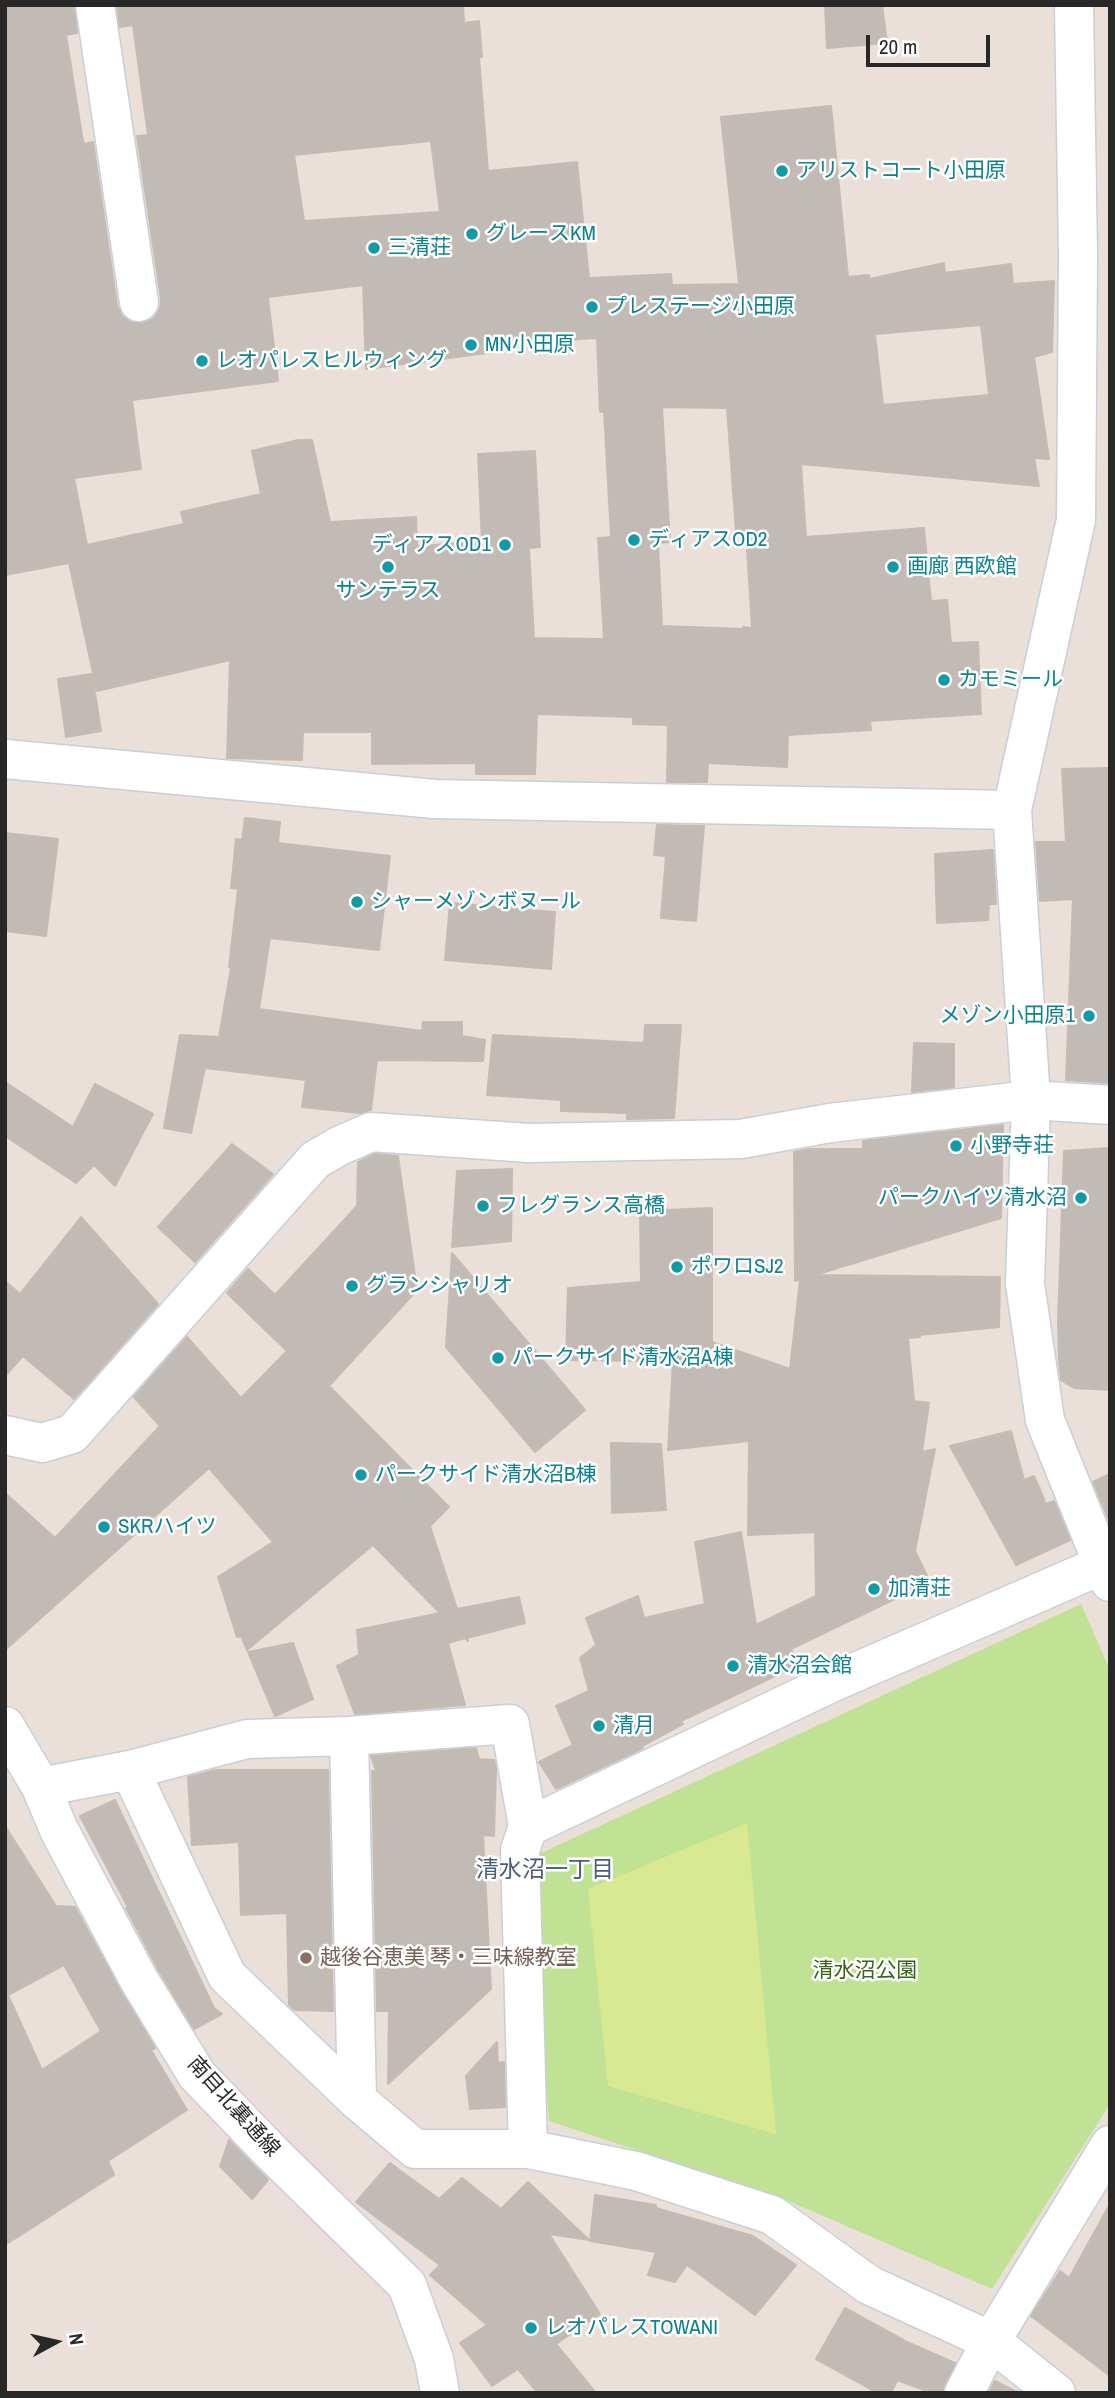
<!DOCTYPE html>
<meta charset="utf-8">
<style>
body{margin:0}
#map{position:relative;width:1115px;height:2398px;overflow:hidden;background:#ebdfd9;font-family:"Archivo Narrow",sans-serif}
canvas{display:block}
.frame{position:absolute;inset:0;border:7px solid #282828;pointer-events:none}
.north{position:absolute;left:21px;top:2307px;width:70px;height:70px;-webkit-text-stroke:5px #fff;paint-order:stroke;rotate:82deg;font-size:19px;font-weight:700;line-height:28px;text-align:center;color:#282828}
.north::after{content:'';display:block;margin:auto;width:24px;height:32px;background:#282828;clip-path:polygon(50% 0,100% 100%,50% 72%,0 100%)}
.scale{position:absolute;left:866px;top:35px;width:124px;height:32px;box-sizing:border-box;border:4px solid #282828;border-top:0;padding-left:9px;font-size:21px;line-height:24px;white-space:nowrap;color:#282828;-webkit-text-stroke:5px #fff;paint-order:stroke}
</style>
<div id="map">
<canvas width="1115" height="2398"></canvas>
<div class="frame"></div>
<div class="north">N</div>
<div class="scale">20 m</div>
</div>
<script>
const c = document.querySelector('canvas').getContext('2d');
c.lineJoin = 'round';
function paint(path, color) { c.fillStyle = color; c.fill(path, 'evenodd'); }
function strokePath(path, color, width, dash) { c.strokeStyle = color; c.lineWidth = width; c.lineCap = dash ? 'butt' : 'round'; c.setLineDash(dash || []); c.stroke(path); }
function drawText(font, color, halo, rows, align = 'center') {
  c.font = font + ' "Archivo Narrow","Noto Sans JP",sans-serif'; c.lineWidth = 5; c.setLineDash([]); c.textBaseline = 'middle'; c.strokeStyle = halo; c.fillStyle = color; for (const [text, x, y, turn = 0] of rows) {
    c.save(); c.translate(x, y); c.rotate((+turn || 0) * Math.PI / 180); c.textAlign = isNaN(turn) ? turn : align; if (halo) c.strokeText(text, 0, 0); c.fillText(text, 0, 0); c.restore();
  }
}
const green = new Path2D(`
 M1081 1604 1110 1670V2104L992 2289 784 2199 549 2121 528 1859Z`);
const pitch = new Path2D(`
 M747 1823 776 2134 608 2086 588 1889Z`);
const building = new Path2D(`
 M5 5H74L77 33 66 35 82 136 84 144 93 142 117 305 122 316 132 323H143L153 319 160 309 161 299 137 136 148 135 133 25 120 27 117 5H463L464 23 479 21 482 57H479L488 171 577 162 589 278 671 274 672 285 739 284 721 117 831 106 848 277 869 275V279L944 263 945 273 1011 264 1013 284 1054 281 1052 352 1034 357 1049 459 1034 458 1039 486 801 464 806 537 924 528 931 601 947 600 951 643 978 642 981 714 870 721 871 730 788 735 787 767 708 763 707 782H667L668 725 633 724V717L537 714 535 774H476V763L372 764V732H303L302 760 227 758 230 660 97 691 69 563 5 575ZM431 141 440 212 304 221 294 155ZM363 285 366 369 502 351V344L597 338 600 412H604L611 537 598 538 604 639 534 638 529 548 540 547 535 451 478 454 482 542 417 546 416 517 330 522 312 440H298L252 451 261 494 181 512 184 524 87 545 74 478 141 469 132 400 278 381 268 297ZM981 325 989 395 883 405 875 334ZM662 407 727 408 736 533 746 532 752 628 743 627V629L662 626 658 543 670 542Z
 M825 5H882L887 43 827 48Z
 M92 674 101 731 66 737 58 679Z
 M1110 768V1083L1066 1080 1073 899 1040 901 1036 842H1066L1062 769Z
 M245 818 280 822 278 843 390 856 379 950 270 938 259 1009 422 1031 423 1022H462V1036L485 1040 483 1061 377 1060 371 1110 360 1113 302 1107 306 1080 205 1068 191 1133 164 1128 180 1035 219 1037 231 968 229 967 238 889 231 888 236 839 242 840Z
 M657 825 704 826 696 921 661 918 666 856 654 855Z
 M5 833 58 839 46 936 5 931Z
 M993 850 996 904H989L988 920 937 923 935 854Z
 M450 903 555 912 551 969 445 960Z
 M645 1025H681L674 1118 627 1119V1113L561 1111V1100L487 1095 493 1035 644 1043Z
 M914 1043 954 1044V1087L912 1092Z
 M5 1082 73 1127 95 1084 153 1114 115 1186 94 1165 76 1183 5 1136Z
 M1003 1125 1001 1218 815 1275 1000 1277 999 1327 920 1335V1337L908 1338 914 1401 929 1403 922 1452 935 1449 915 1551 930 1582 791 1649 798 1665 681 1721 683 1724 642 1746 643 1748 556 1789 539 1762 573 1745 556 1706 589 1691 580 1658 596 1645 586 1618 638 1596 644 1618 705 1604 695 1542 741 1532 756 1625 816 1596 815 1532 748 1535 749 1441 668 1450 673 1361 566 1360 568 1288 641 1282 640 1211 712 1208V1342L790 1369 800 1279 795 1281 794 1152 810 1149H863V1141Z
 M232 1144 273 1174 195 1262 158 1227Z
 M1110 1148V1390L1074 1388 1061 1380 1059 1362 1058 1321 1064 1151Z
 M375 1154 398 1156 417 1290 329 1386 449 1507 430 1526 457 1609 519 1597 525 1623 467 1638 468 1641 465 1638 448 1643 465 1705 355 1714 337 1666 359 1655 357 1630 440 1613 373 1545 247 1650 241 1636 237 1637 218 1577 273 1542 209 1468 5 1650V1493L55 1538 160 1426 134 1397 187 1337 241 1398 287 1351 227 1293 248 1269 275 1295 357 1206 358 1162Z
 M512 1169 511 1241 452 1247 457 1171Z
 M81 1217 158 1304 74 1399 23 1356 5 1376V1281L20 1294Z
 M452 1253 585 1410 535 1452 446 1347Z
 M1011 1431 1024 1480 1034 1476 1046 1504 1054 1501 1070 1540 1016 1565 950 1446Z
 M611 1443 661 1444 666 1510 612 1513Z
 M1110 1474V1522L1093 1482Z
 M293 1643 313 1699 275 1716 248 1652Z
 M476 1748 479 1759 494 1760 496 1769 494 1836 483 1835 491 1989 388 2084 389 2011H377L372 1771H376L371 1756Z
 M216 1770H328L333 2011 295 2010 289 2005 287 1913 241 1915 239 1842 192 1845 188 1777Z
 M115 1800 214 2008 222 2014 194 2029 158 1969 126 1908 129 1909 80 1816Z
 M5 1826 56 1906 75 1907 120 1990 155 2048 151 2050 187 2110 108 2161 114 2175 5 2245ZM64 1965 101 2031 42 2070 8 1995Z
 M497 2042 498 2063 504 2062 505 2107 470 2109 466 2076Z
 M229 2140 268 2180 252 2199 220 2166Z
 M390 2163 439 2199 462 2178 501 2209 528 2182 589 2240 549 2234 600 2314 556 2344 596 2393H538L518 2369 492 2386 460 2343 487 2325 430 2275 440 2265 356 2202Z
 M595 2195 656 2205V2208L753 2236 796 2265 755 2315 687 2265 675 2282 648 2275 656 2252 590 2241Z
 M1110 2204V2376L1031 2316 1060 2271 1069 2278Z
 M845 2308 907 2342 955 2363 942 2393H932L897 2380 891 2393H878L816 2359Z
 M995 2381 1019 2393H989Z`);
const minor = new Path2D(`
 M95 5 139 302
 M5 759 435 799 1012 810 1076 520 1078 256 1074 5
 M1012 810 1031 1100 1025 1284 1045 1420 1110 1582
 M5 1435 42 1443 72 1434 315 1160 339 1146 371 1132 529 1143 741 1139 830 1123 1031 1100 1110 1105
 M5 1726 41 1787 59 1830 139 1980 197 2075 272 2153 407 2285 434 2359 440 2393
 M349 1736 357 2100
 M130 1770 227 1976 357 2100 415 2149H528
 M41 1787 130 1770 247 1739 349 1736 510 1724 528 1827
 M964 2393 991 2341 1110 2145
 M1056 2393 991 2341 869 2285 772 2215 636 2171 528 2149 520 1850 528 1827 833 1682 1102 1565`);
const markers = [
 [782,171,7,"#0f9aa8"],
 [472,234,7,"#0f9aa8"],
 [374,248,7,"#0f9aa8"],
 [592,307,7,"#0f9aa8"],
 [471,345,7,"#0f9aa8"],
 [202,361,7,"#0f9aa8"],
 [634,540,7,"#0f9aa8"],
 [505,545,7,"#0f9aa8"],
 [388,567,7,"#0f9aa8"],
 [893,567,7,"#0f9aa8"],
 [944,680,7,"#0f9aa8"],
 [357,902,7,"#0f9aa8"],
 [1089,1016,7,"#0f9aa8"],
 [956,1146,7,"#0f9aa8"],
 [1081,1198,7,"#0f9aa8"],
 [483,1206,7,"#0f9aa8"],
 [677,1267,7,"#0f9aa8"],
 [352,1286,7,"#0f9aa8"],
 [498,1358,7,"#0f9aa8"],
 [361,1475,7,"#0f9aa8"],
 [104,1527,7,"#0f9aa8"],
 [874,1589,7,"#0f9aa8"],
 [733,1666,7,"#0f9aa8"],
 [599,1726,7,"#0f9aa8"],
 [306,1958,7,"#8d6e63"],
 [531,2328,7,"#0f9aa8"]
];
const cultureNames = [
 ["アリストコート小田原",796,171],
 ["グレースKM",486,234],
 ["三清荘",388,248],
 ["プレステージ小田原",606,307],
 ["MN小田原",485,345],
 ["レオパレスヒルウィング",216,361],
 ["ディアスOD2",648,540],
 ["ディアスOD1",491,545,"right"],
 ["画廊 西欧館",907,567],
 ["サンテラス",388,591,"center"],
 ["カモミール",958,680],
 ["シャーメゾンボヌール",371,902],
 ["メゾン小田原1",1075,1016,"right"],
 ["小野寺荘",970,1146],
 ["パークハイツ清水沼",1067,1198,"right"],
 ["フレグランス高橋",497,1206],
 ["ポワロSJ2",691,1267],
 ["グランシャリオ",366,1286],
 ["パークサイド清水沼A棟",512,1358],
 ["パークサイド清水沼B棟",375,1475],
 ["SKRハイツ",118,1527],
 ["加清荘",888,1589],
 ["清水沼会館",747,1666],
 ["清月",613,1726],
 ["レオパレスTOWANI",545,2328]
];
const educationNames = [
 ["越後谷恵美 琴・三味線教室",320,1958]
];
const parkNames = [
 ["清水沼公園",865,1971]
];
const streetNames = [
 ["南目北裏通線",233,2107,48]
];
const neighbourhoodNames = [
 ["清水沼一丁目",545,1871]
];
paint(green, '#c0e295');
paint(pitch, '#d8e991');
paint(building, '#c2bbb5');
strokePath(building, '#c6bbb3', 2);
strokePath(minor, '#c8cfda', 41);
strokePath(minor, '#fff', 38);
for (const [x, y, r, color] of markers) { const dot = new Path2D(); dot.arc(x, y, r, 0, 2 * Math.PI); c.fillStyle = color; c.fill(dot); strokePath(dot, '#fff', 2.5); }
drawText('21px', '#0d838f', '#fff', cultureNames, 'left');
drawText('21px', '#785e54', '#fff', educationNames, 'left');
drawText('21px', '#396419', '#fff', parkNames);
drawText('21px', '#282828', '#fff', streetNames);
drawText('23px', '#495c78', '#fff', neighbourhoodNames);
</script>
